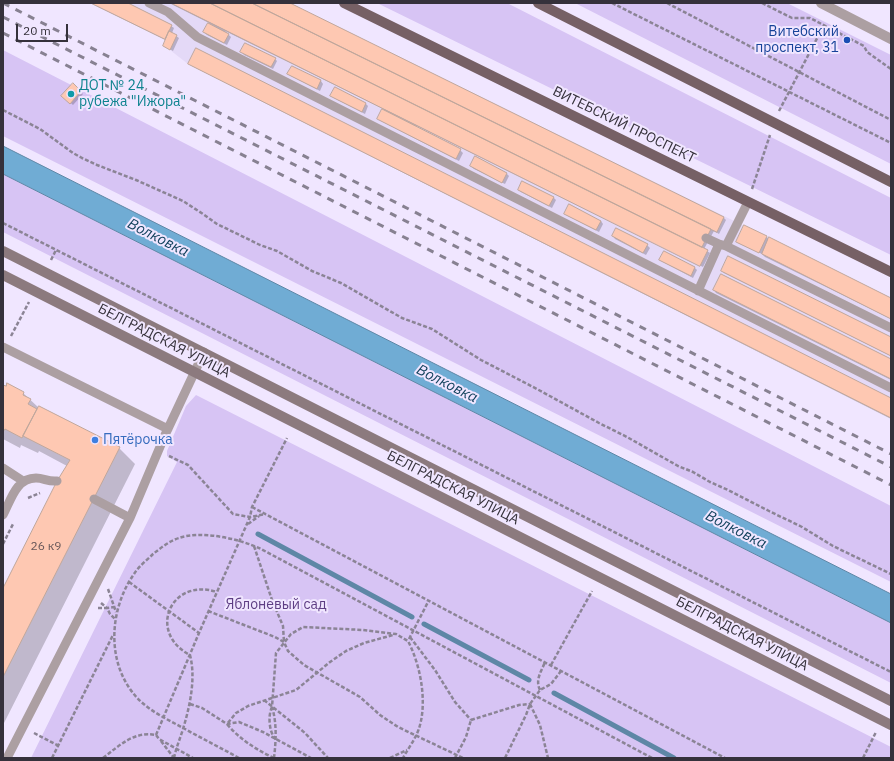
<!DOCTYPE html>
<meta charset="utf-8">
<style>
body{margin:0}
#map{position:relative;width:894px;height:761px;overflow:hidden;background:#f0e6ff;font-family:"IBM Plex Sans",sans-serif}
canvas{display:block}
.frame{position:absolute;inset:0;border:4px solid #35313b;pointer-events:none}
.scale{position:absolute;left:16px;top:24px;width:52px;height:18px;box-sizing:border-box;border:2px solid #35313b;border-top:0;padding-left:5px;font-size:12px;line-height:14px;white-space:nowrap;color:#35313b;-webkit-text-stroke:3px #f0e6ff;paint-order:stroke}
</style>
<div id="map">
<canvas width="894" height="761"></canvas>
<div class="frame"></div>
<div class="scale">20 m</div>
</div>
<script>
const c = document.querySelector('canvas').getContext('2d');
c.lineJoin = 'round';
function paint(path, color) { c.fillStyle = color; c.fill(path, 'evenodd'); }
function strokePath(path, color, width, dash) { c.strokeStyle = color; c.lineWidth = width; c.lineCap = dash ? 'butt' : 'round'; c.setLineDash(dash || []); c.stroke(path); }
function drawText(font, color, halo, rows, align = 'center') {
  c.font = font + ' "IBM Plex Sans",sans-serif'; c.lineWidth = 4; c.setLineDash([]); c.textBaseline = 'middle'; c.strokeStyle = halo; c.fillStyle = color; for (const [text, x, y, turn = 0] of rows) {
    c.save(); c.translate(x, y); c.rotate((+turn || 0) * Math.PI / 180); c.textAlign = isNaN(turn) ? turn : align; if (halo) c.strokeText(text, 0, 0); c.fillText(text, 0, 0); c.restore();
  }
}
const built = new Path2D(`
 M91 3H290L891 298V418L188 64 170 50 163 46 165 39Z`);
const green = new Path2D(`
 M377 3H507L891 198V255Z
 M575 3H787L891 55V164Z
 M3 50 891 506V582L3 136Z
 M3 174 891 623V683L3 232Z
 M196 395 891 747V758H31L177 462 167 456V451L186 406Z`);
const water = new Path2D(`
 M3 146 891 594V623L3 174Z`);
const shadow = new Path2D(`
 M90 3H125L171 26 174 28 172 33 179 38 173 51 164 46 166 40Z
 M169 3H287L724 218 726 220 719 234 714 231 704 249 710 253 703 267 417 126 416 127 460 150 463 153 459 161 381 121 379 119 384 109 225 31 231 37 227 45 207 35 204 32 209 23Z
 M242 52 275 59 277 61 273 69 244 55Z
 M189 64 891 399V419L192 66Z
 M292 67 321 81 323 84 320 91 291 76 289 74Z
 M73 85 83 94 73 105 63 96Z
 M335 88 366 104 368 106 365 114 334 98Z
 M471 166 507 174 509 176 505 184 474 169Z
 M519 190 554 198 556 200 552 208 521 192Z
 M566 214 601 221 603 224 599 232 568 216Z
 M617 229 647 245 650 248 646 255 615 239 613 236Z
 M767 237 769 240 891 299V319L765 257 762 254 740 244 737 242Z
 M660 260 695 268 697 270 693 278 663 262Z
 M722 271 891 339V356L724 273Z
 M714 290 891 361V380L716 293Z
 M3 386 23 393 39 408 119 448 135 464 3 725V590L67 466 39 451 38 453 21 445 20 448 3 439Z`);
const stream = new Path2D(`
 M258 534 412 617
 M424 624 529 680
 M554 693 674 758`);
const building = new Path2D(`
 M91 3H128L172 25 165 39Z
 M171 3H210L708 250 700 266Z
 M210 3H252L711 229 702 247Z
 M252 3H290L724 217 717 232Z
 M208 23 229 34 224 43 203 32Z
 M169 31 177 35 170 50 163 46Z
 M245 43 276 58 271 67 240 52Z
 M196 48 891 398V418L188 64Z
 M292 66 321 80 317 89 287 74Z
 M73 83 81 91 70 104 61 96Z
 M335 87 366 103 362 112 330 96Z
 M382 109 461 149 456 159 377 119Z
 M475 156 507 173 502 183 470 166Z
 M522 181 554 197 549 206 518 190Z
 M569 204 601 221 596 230 564 214Z
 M744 225 767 236 759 253 736 242Z
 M616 228 648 244 643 253 612 236Z
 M769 237 891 298V319L762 254Z
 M664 251 695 267 691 276 659 260Z
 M728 256 891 337V356L721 271Z
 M721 274 891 359V379L713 290Z
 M7 383 24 392 23 395 31 399 28 404 37 409 22 438 5 429 3 432V385L6 386Z
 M39 406 120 447 3 677V588L57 481 70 460 23 436Z`);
const path = new Path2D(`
 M612 3 891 143
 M667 3 891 120
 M762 3 792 18H810L864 46 867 52 891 69
 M3 110 40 129 73 153 82 158 97 165 136 180 183 201 203 214 217 224 260 245 277 251 312 271 341 283 402 318 432 329 481 360 537 389 599 423 627 437 678 466 693 472 710 482 728 490 769 511 802 527 833 546 891 574
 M779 111 824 25
 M752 189 770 135
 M3 223 891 672
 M51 260 56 250
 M11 336 29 302
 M169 456 188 465 233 514 250 517 266 514
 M28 498 40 493
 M252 507 725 758
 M248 524 259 516
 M3 544 13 524
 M254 546 272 600 283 626 284 642
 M129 582 199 633
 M108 589 116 612
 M101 603 107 608 114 607
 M98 608H107L110 614 115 619
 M208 611 275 637 284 642 288 651 304 665 360 697 380 715 398 727 463 758
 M410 637 435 670 455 702 471 720
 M409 639 429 600
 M551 665 592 591
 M540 690C535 680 541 672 545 662
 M264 700 305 733 328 758
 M190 704 202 708 227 724 239 722 263 732 311 758
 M530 704 540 725 548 758
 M272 707C268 715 269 730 274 737
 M471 720 519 705 530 704
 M34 733 59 746
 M156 735 199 633 250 517 252 507 287 438
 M161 741 174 758
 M52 758 113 635
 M103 758C120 745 134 731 156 735L159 739 193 758
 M174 758C176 748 180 739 183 729 190 706 196 678 190 655 147 633 170 577 217 592
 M239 758C221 748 203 739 185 729 167 719 146 710 133 693 106 659 110 608 134 574 139 566 147 560 153 554 161 548 169 541 179 538 202 530 240 539 261 549L652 758
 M274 758C276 741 277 723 272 707L276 653 291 634 303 627 363 630 396 634 408 641C420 664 427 699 420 725 417 737 409 747 403 758
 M274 758C257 750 239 739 227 724L236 713 248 706 296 690 330 662 346 651 364 643 393 635
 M390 758 407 750
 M455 758 466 737 471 720
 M505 758 526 715 530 704 540 690 551 684 561 671
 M863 758 876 732`);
const lane = new Path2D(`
 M149 3 168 12 197 37 891 388
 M706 238 719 244
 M726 246 748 202
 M698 291 719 244 726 246 891 328
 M3 347 168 429
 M3 468 23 481
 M94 499 130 518
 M3 515C11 500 16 478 36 478 44 478 48 482 57 481
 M7 758 130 518 165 435 204 352`);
const street = new Path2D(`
 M821 3 891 39`);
const secondary = new Path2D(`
 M3 251 891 701
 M3 275 891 725`);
const primary = new Path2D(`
 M344 3 891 272
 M538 3 891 182`);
const rail = new Path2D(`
 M3 3 891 454
 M3 17 891 467
 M3 33 891 485`);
const markers = [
 [847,40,4,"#1a4fb4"],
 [71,94,4,"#0f9aa8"],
 [95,440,4,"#3f7fe0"]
];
const numberNames = [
 ["26 к9",46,547]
];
const transitNames = [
 ["Витебский",839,32],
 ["проспект, 31",839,48]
];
const cultureNames = [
 ["ДОТ № 24",79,86],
 ["рубежа \"Ижора\"",79,102]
];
const streetNames = [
 ["ВИТЕБСКИЙ ПРОСПЕКТ",624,125,26],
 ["БЕЛГРАДСКАЯ УЛИЦА",164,341,27],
 ["БЕЛГРАДСКАЯ УЛИЦА",453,488,27],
 ["БЕЛГРАДСКАЯ УЛИЦА",742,634,27]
];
const shopNames = [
 ["Пятёрочка",103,440]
];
const parkNames = [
 ["Яблоневый сад",276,605]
];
const waterNames = [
 ["Волковка",158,238,27],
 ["Волковка",447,384,27],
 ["Волковка",736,530,27]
];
paint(built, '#e4d9f7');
paint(green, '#d7c4f4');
paint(water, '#70acd4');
strokePath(water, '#5e87a6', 1);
paint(shadow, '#0003');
strokePath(stream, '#5e87a6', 5);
paint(building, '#fec8b2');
strokePath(building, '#c0a79c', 1);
strokePath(path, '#8b8495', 2.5, [4, 2]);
strokePath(lane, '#ac9fa2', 9);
strokePath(street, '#ac9fa2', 10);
strokePath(secondary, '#8c7a7e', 10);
strokePath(primary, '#766065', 10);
strokePath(rail, '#878191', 3, [7, 7]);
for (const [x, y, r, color] of markers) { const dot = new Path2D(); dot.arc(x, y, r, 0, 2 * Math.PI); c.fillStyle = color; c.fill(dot); strokePath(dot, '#f0e6ff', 1.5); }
drawText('12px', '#675759', null, numberNames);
drawText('14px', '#164399', '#f0e6ff', transitNames, 'right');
drawText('14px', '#0d838f', '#f0e6ff', cultureNames, 'left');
drawText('14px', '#35313b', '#f0e6ff', streetNames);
drawText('14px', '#366cbe', '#f0e6ff', shopNames, 'left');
drawText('14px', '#5e3e84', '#f0e6ff', parkNames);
drawText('italic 15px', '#0e3f5a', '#f0e6ff', waterNames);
</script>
